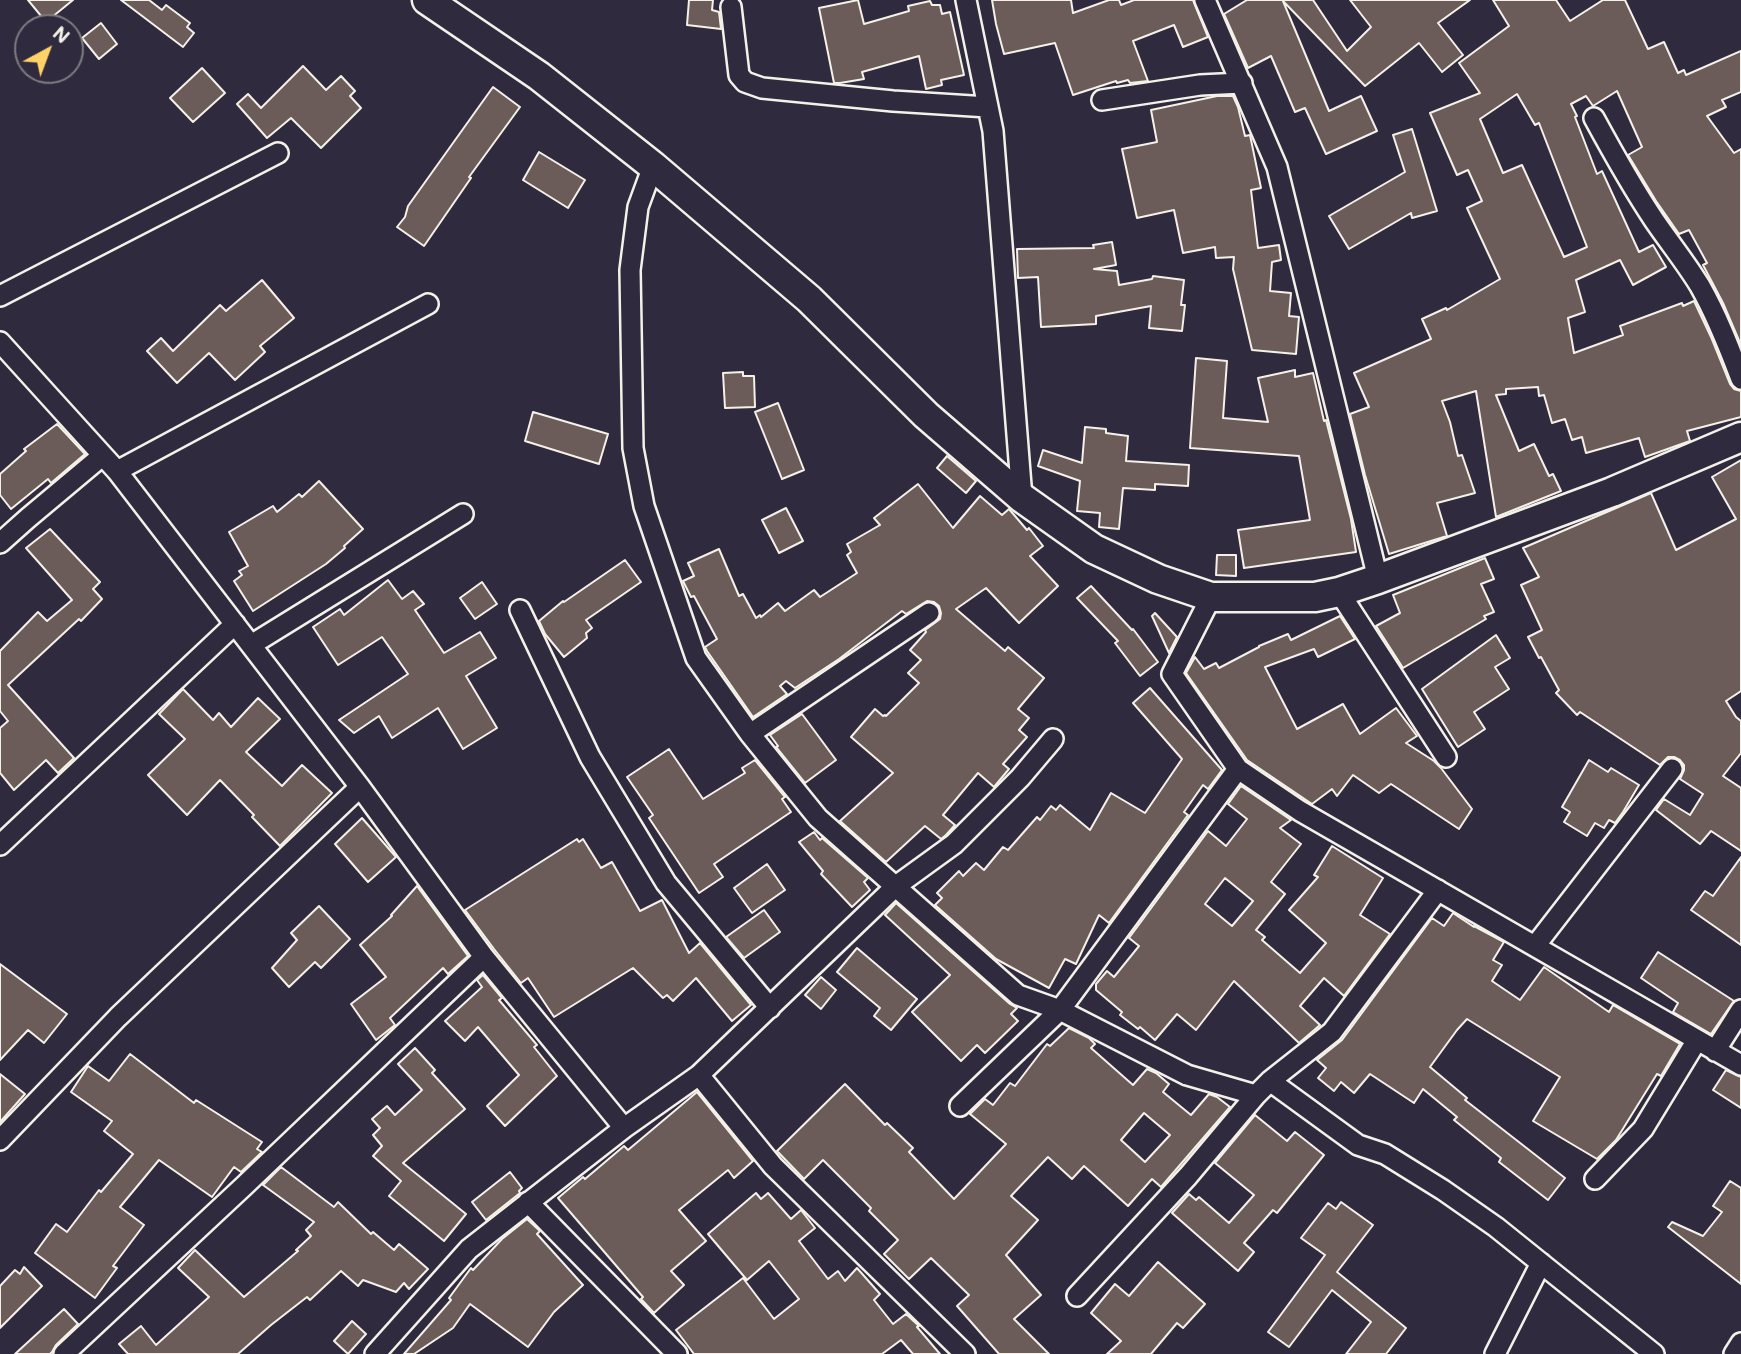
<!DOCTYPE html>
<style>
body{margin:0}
#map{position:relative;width:1741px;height:1354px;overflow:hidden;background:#2f2a3d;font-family:Mali,sans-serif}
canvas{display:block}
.north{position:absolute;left:14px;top:14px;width:70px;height:70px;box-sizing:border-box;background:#2f2a3d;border:2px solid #7e7a81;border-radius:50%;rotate:41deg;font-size:19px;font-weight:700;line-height:28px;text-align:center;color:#f4f1e8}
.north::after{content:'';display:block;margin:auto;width:24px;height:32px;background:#ffd166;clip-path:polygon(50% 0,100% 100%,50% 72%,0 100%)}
</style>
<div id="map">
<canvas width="1741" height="1354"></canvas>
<div class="north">N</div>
</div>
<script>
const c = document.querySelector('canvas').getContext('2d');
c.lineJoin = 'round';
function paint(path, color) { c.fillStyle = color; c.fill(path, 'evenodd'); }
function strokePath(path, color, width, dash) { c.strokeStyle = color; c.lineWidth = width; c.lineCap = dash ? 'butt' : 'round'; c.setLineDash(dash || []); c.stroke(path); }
const building = new Path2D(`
 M28 0H73L46 22Z
 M121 0H149L162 10 166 5 190 23 187 27 194 33 183 47Z
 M689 0H713L712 10 719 12 721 29 687 25Z
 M858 0 864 24 909 11 908 6 930 1 932 5H940L942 14 950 12 964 75 941 80 942 85 926 89 919 56 862 72 864 79 840 83H834L819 8Z
 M992 0H1071L1073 13 1109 0H1119L1121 5 1134 0H1193L1208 37 1183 47 1174 25 1133 41 1148 81 1130 83 1128 80 1117 83 1116 81 1073 95 1055 43 1004 54 996 24Z
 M1247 0H1313L1347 51 1371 27 1350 0H1470L1438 23 1463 55 1442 72 1419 43 1365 86 1283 1 1329 111 1361 96 1377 131 1326 154 1305 108 1295 112 1271 56 1248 68 1224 14Z
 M1493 0H1556L1570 21 1603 0H1625L1648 49 1664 42 1678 73 1684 70 1686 75 1741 51V92L1722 100 1726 107 1707 116 1734 153 1741 149V345L1723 303 1703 265 1707 263 1689 230 1679 234 1656 201 1628 155 1642 147 1617 91 1593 106 1586 96 1571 104 1577 116 1575 117 1597 174 1602 171 1639 252 1653 245 1666 267 1633 285 1620 260 1576 280 1585 312 1568 318 1574 353 1623 335 1620 326 1682 303 1683 306 1694 301 1711 337 1730 384 1734 389 1741 391V417L1687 431 1690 441 1645 457 1639 438 1586 453 1582 437 1572 440 1565 419 1552 423 1544 395 1539 396 1538 387 1506 389V394L1496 395 1519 451 1534 444 1549 476 1553 474 1561 491 1496 517 1476 391 1442 401 1450 422 1458 456 1462 455 1475 493 1437 503 1447 536 1389 554 1365 475 1350 414 1369 407 1354 373 1431 339 1422 319 1446 308 1447 310 1500 279 1467 208 1482 201 1468 170 1457 175 1430 113 1480 93 1459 63 1509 26ZM1517 94 1535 125 1539 123 1587 247 1564 257 1522 165 1503 173 1480 119Z
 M101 23 117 44 99 59 82 38Z
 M303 66 326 90 341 76 355 91 350 96 361 108 321 148 291 118 267 138 237 104 248 94 261 108Z
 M202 68 225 93 193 122 170 98Z
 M493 87 520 107 469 177 471 178 424 246 397 227 405 217 408 206Z
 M1217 96H1233L1238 107 1245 136 1250 135 1261 188 1251 190 1258 248 1279 245 1281 260 1272 262 1270 291 1291 293 1289 316 1299 317 1296 354 1252 350 1233 269 1234 257 1216 258 1215 247 1183 253 1174 210 1137 218 1122 149 1157 142 1151 110Z
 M1412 129 1437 211 1412 218 1411 213 1349 249 1329 216 1405 172 1393 135Z
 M539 152 585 180 568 208 523 180Z
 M1112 242 1116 265 1094 269 1117 271 1119 285 1152 279 1153 276 1184 280 1181 305H1185L1182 331 1149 328 1151 306 1096 316V324L1041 327 1038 277 1018 278 1017 249 1094 248 1093 245Z
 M262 280 294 318 260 346 265 352 235 380 209 353 177 383 147 351 161 338 173 351 220 305 226 311Z
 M1196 358 1227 361 1223 418 1268 422 1258 378 1295 370V377L1313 373 1324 421 1326 420 1351 519 1356 552 1244 568 1238 530 1310 520 1299 456 1190 448Z
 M743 372V376H754L755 407 725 408 723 373Z
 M778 403 804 470 782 479 755 412Z
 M533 412 608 434 599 464 525 441Z
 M57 424 85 454 51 483 48 479 11 509 0 495V474L26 451 24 449Z
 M1085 427 1106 429V433L1128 436 1126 461 1189 465 1188 486 1155 484V490L1123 488 1119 529 1099 527 1100 513 1077 511 1080 481 1038 466 1043 450 1082 463Z
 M947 456 976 481 966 493 937 468Z
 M1741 460V691L1726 701 1736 717 1741 721V753L1723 776 1741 788V851L1711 831 1700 844 1656 810 1664 799 1690 815 1703 794 1680 779 1684 770V765L1680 760 1674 757H1668L1660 765 1580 712 1577 715 1556 693 1559 690 1541 657 1539 658 1528 637 1542 630 1521 585 1539 577 1523 548 1651 493 1676 550 1736 519 1712 477Z
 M319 481 363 529 344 546 345 548 326 564 253 611 234 581 242 575 239 571 248 566 229 532 273 506 277 512 299 494 302 497Z
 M918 484 953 528 980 496 1002 515 1009 509 1027 530 1029 528 1043 546 1030 556 1058 586 1019 623 986 588 956 609 1005 651 1008 647 1044 678 1018 709 1029 718 1019 730 1027 737 1003 764 1009 769 994 787 978 773 943 815 955 825 946 835 941 839 925 826 886 862 840 821 893 773 851 737 875 709 883 716 885 715 886 716 919 683 908 673 921 660 910 650 926 632 925 630 940 619 941 613 939 606 934 602 927 601 906 614 902 611 839 659 795 688 786 681 780 686 787 694 753 717 707 651 705 647 717 639 694 596 691 597 683 581 694 576 688 563 719 549 739 596 743 594 756 618 760 615 761 617 778 603 785 611 814 590 820 597 857 573 847 555 851 552 847 544 880 525 874 518Z
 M786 508 803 541 779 553 762 520Z
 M50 529 100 582 93 589 102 599 81 621 79 619 8 685 74 758 58 773 46 760 14 790 0 773V728L8 721 0 711V651L38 612 47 621 72 600 26 548Z
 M1217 555H1236V576L1216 575Z
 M1485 558 1494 579 1481 584 1494 612 1484 616 1486 619 1403 668 1376 626 1400 613 1393 595Z
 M625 560 641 582 586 620 592 628 586 633 587 638 564 657 545 634 539 621 563 601 564 602Z
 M388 580 402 599 413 591 424 604 415 610 444 653 480 632 496 658 466 676 497 728 463 749 438 708 392 738 379 716 354 733 339 720 408 674 382 637 338 665 313 627 340 609 344 615Z
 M482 582 497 604 475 619 460 598Z
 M1091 586 1132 630 1133 629 1158 662 1140 676 1115 643 1118 641 1077 598Z
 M1155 613 1177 637 1169 653 1152 616Z
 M1340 616 1355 639 1318 657 1314 649 1265 667 1297 729 1343 704 1360 734 1396 708 1417 736 1406 743 1434 761 1441 768 1472 809 1459 829 1391 784 1379 793 1353 775 1337 796 1332 789 1312 804 1247 760 1186 673 1195 657 1204 669 1216 663 1219 668 1259 647V646L1288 634 1291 640Z
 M1496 635 1510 658 1495 667 1509 689 1474 712 1485 729 1458 747 1422 689Z
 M1150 688 1222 770 1208 789 1203 785 1184 812 1188 815 1109 923 1099 915 1076 964 1065 959 1049 988 996 959 935 905 942 898 937 893 959 871 963 876 976 863 984 870 1003 847 1008 850 1037 817 1040 820 1051 806 1056 810 1060 805 1090 830 1111 793 1145 813 1182 759 1133 703Z
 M183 689 213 720 219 713 231 727 258 698 280 719 246 752 282 786 302 765 332 793 280 846 252 817 254 815 220 780 187 815 148 775 185 739 159 714Z
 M802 714 836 760 805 783 776 747 778 746 770 735Z
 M669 749 703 799 745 773 742 768 755 760 785 797 782 799 791 812 714 864 723 877 699 893 649 818 653 815 627 777Z
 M1589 760 1608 772 1611 768 1639 785 1623 812 1615 823 1609 820 1604 828 1595 823 1587 836 1564 822 1570 812 1562 807Z
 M1241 786 1291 820 1280 828 1301 844 1271 882 1285 894 1256 930 1265 937 1262 940 1300 973 1326 943 1289 910 1318 877 1314 875 1332 846 1383 878 1360 915 1390 934 1344 996 1324 978 1300 1006 1320 1025 1299 1043 1234 981 1196 1030 1177 1014 1155 1040 1140 1027 1138 1029 1120 1015 1122 1012 1096 990V984L1107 971 1114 977 1139 946 1129 938 1208 831 1226 846 1247 819 1228 804ZM1225 878 1253 901 1232 926 1205 904Z
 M362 818 396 857 368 882 335 844Z
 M814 832 820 840 822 838 868 878 864 882 870 890 852 907 821 874 823 871 799 842Z
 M577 839 579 842 583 839 601 868 612 862 640 911 662 900 689 953 700 943 751 1005 732 1021 696 978 673 1001 667 995 663 998 633 968 554 1017 528 978 521 983 494 949 465 910Z
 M1741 857V945L1691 910 1705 891 1713 896Z
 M767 864 785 890 752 913 734 888Z
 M417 886 468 956 448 974 443 968 390 1018 395 1025 376 1040 351 1004 386 977 360 945 392 916 391 915Z
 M896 903 1010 1004 1017 1008 1011 1014 1018 1021 985 1053 977 1045 961 1061 912 1012 950 975 885 915Z
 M319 906 350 939 321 968 315 962 289 987 272 968 297 940 291 933Z
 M764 910 780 932 744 958 726 937Z
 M1453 913 1474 927V926L1504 942 1493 960 1502 965 1492 981 1520 1000 1544 967 1609 1012 1613 1005 1680 1044 1661 1076 1657 1074 1616 1140 1597 1159 1533 1121 1560 1077 1467 1019 1457 1030 1430 1067 1467 1098 1465 1100 1565 1178 1548 1200 1499 1162 1501 1158 1454 1120 1457 1117 1423 1089 1414 1103 1370 1074 1354 1093 1341 1082 1334 1091 1318 1078 1326 1068 1317 1060 1342 1040 1432 918 1444 926Z
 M857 948 917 999 891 1030 874 1016 880 1008 837 972Z
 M1658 952 1734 1001 1711 1034 1673 1012 1678 1003 1641 978Z
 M0 964 67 1014 44 1043 28 1030 0 1060Z
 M483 975 502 998 499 1000 537 1045 534 1047 557 1076 505 1126 487 1106 519 1075 478 1027 465 1041 445 1021 482 987 477 980Z
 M821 977 836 990 821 1009 805 995Z
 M1069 1028 1089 1038 1095 1044 1091 1048 1133 1085 1147 1069 1156 1073 1169 1084 1163 1092 1191 1115 1209 1094 1217 1097 1230 1107 1161 1187 1152 1179 1128 1206 1084 1166 1072 1179 1048 1157 1011 1196 1038 1220 1006 1255 1041 1295 1014 1319 1049 1354H999L957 1306 969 1295 931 1258 909 1279 884 1254 898 1240 869 1211 871 1208 823 1160 804 1179 777 1151 845 1084 885 1125 887 1123 913 1148 909 1152 954 1199 1006 1144 970 1114 985 1099 993 1105 1010 1083 1015 1086 1047 1044 1050 1046ZM1144 1113 1170 1135 1145 1162 1121 1140Z
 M415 1048 435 1070 432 1073 465 1109 403 1163 466 1214 444 1241 389 1196 401 1181 373 1156 382 1146 373 1135 380 1128 372 1119 387 1106 395 1115 422 1090 398 1064Z
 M130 1054 194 1103 196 1100 262 1142 257 1149 262 1152 241 1172 234 1167 212 1197 159 1160 120 1207 144 1225 113 1266 117 1268 95 1298 35 1253 56 1224 67 1232 99 1190 101 1192 133 1154 104 1131 112 1121 71 1092 88 1066 109 1081Z
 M1726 1070 1741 1077V1108L1713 1090Z
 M0 1074 25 1094 0 1122Z
 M697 1092 753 1161 734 1178 728 1170 679 1210 706 1241 671 1271 684 1285 654 1313 641 1299 643 1297 558 1198 583 1177 585 1179 624 1146 628 1150Z
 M1255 1115 1287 1141 1295 1132 1324 1155 1277 1213 1273 1210 1244 1243 1254 1252 1238 1271 1172 1213 1189 1194 1196 1200 1199 1197 1229 1223 1254 1195 1215 1163Z
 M281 1167 334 1207 338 1202 371 1234 373 1232 394 1250 399 1244 428 1269 409 1289 404 1283 396 1292 363 1280 358 1286 341 1271 310 1300 307 1297 271 1325 238 1354H128L119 1344 141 1326 156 1345 209 1297 178 1268 195 1250 244 1297 298 1251 296 1250 311 1236 306 1230 314 1222 263 1185Z
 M510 1172 522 1188 519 1191 520 1193 486 1220 472 1202Z
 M1730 1181 1741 1188V1284L1668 1227 1672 1222 1703 1236 1722 1212 1713 1206Z
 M756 1193 761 1199 768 1193 791 1219 801 1210 815 1228 799 1241 828 1279 838 1271 845 1281 857 1268 880 1294 874 1300 893 1324 906 1314 919 1326 917 1327 940 1354H913L901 1340 882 1354H694L676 1330 743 1278 774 1319 799 1299 769 1261 747 1280 708 1234Z
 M1341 1202 1373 1225 1337 1272 1406 1328 1386 1354H1346L1371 1322 1332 1290 1289 1347 1268 1332 1325 1255 1301 1238 1328 1203 1336 1209Z
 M527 1219 540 1231 537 1234 583 1285 554 1312 528 1347 470 1304 453 1328 414 1354H404L451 1300 449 1298 471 1268 473 1270 502 1239Z
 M1158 1262 1205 1304 1183 1328 1177 1323 1151 1354H1107L1121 1341 1091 1313 1115 1284 1129 1296Z
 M24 1267 42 1286 0 1328V1286L15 1270 20 1274Z
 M64 1309 78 1324 56 1345 52 1352 50 1354H15Z
 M352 1321 366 1334 348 1354 334 1341Z`);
const street = new Path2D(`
 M966 0 993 131 1022 498
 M1205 0 1277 167 1378 579
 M731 7 739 75 745 82 762 88 893 101 988 107
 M1102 100 1200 85 1242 83
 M1594 118C1613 153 1632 187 1654 220 1669 242 1686 263 1700 286 1717 316 1729 347 1741 379
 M653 166 638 207 630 270 633 448 644 506 696 658 750 734 818 818 1018 995 1060 1010 1187 1075 1256 1095 1270 1081 1332 1032 1438 890
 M0 296 278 153
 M0 342 117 471 360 787 484 957 624 1128
 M117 471 428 304
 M0 543 28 518 102 456
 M1339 592 1446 757
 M1211 597 1172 674 1238 769 1300 811 1741 1065
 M520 610 590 757 666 883 770 1008
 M251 645 463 514
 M750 734 929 613
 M0 845 235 624
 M1535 946 1672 769
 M1715 1051 1741 1010
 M699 1075 773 1166 965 1354
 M1270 1081 1358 1145 1385 1154 1443 1190 1496 1227 1654 1354
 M960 1106 1060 1010 1238 769
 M0 1140 118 1017 360 787
 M1595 1179 1643 1129 1697 1040
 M528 1202 677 1354
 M1077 1296 1188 1176 1256 1095
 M64 1354 244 1186 484 957
 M375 1354 469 1249 624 1128 699 1075 896 886 954 844 1020 778 1053 739
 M1495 1354 1541 1263
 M1734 1354 1741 1343`);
const secondary = new Path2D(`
 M427 0 539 76 653 166 809 299 926 415 1008 486 1022 498 1094 549 1158 579 1211 597H1315L1339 592 1378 579 1612 492 1741 437`);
paint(building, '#6b5c59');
strokePath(building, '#f4f1e8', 2);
strokePath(street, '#f4f1e8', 24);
strokePath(secondary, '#f4f1e8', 33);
strokePath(street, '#2f2a3d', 19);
strokePath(secondary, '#2f2a3d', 28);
</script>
